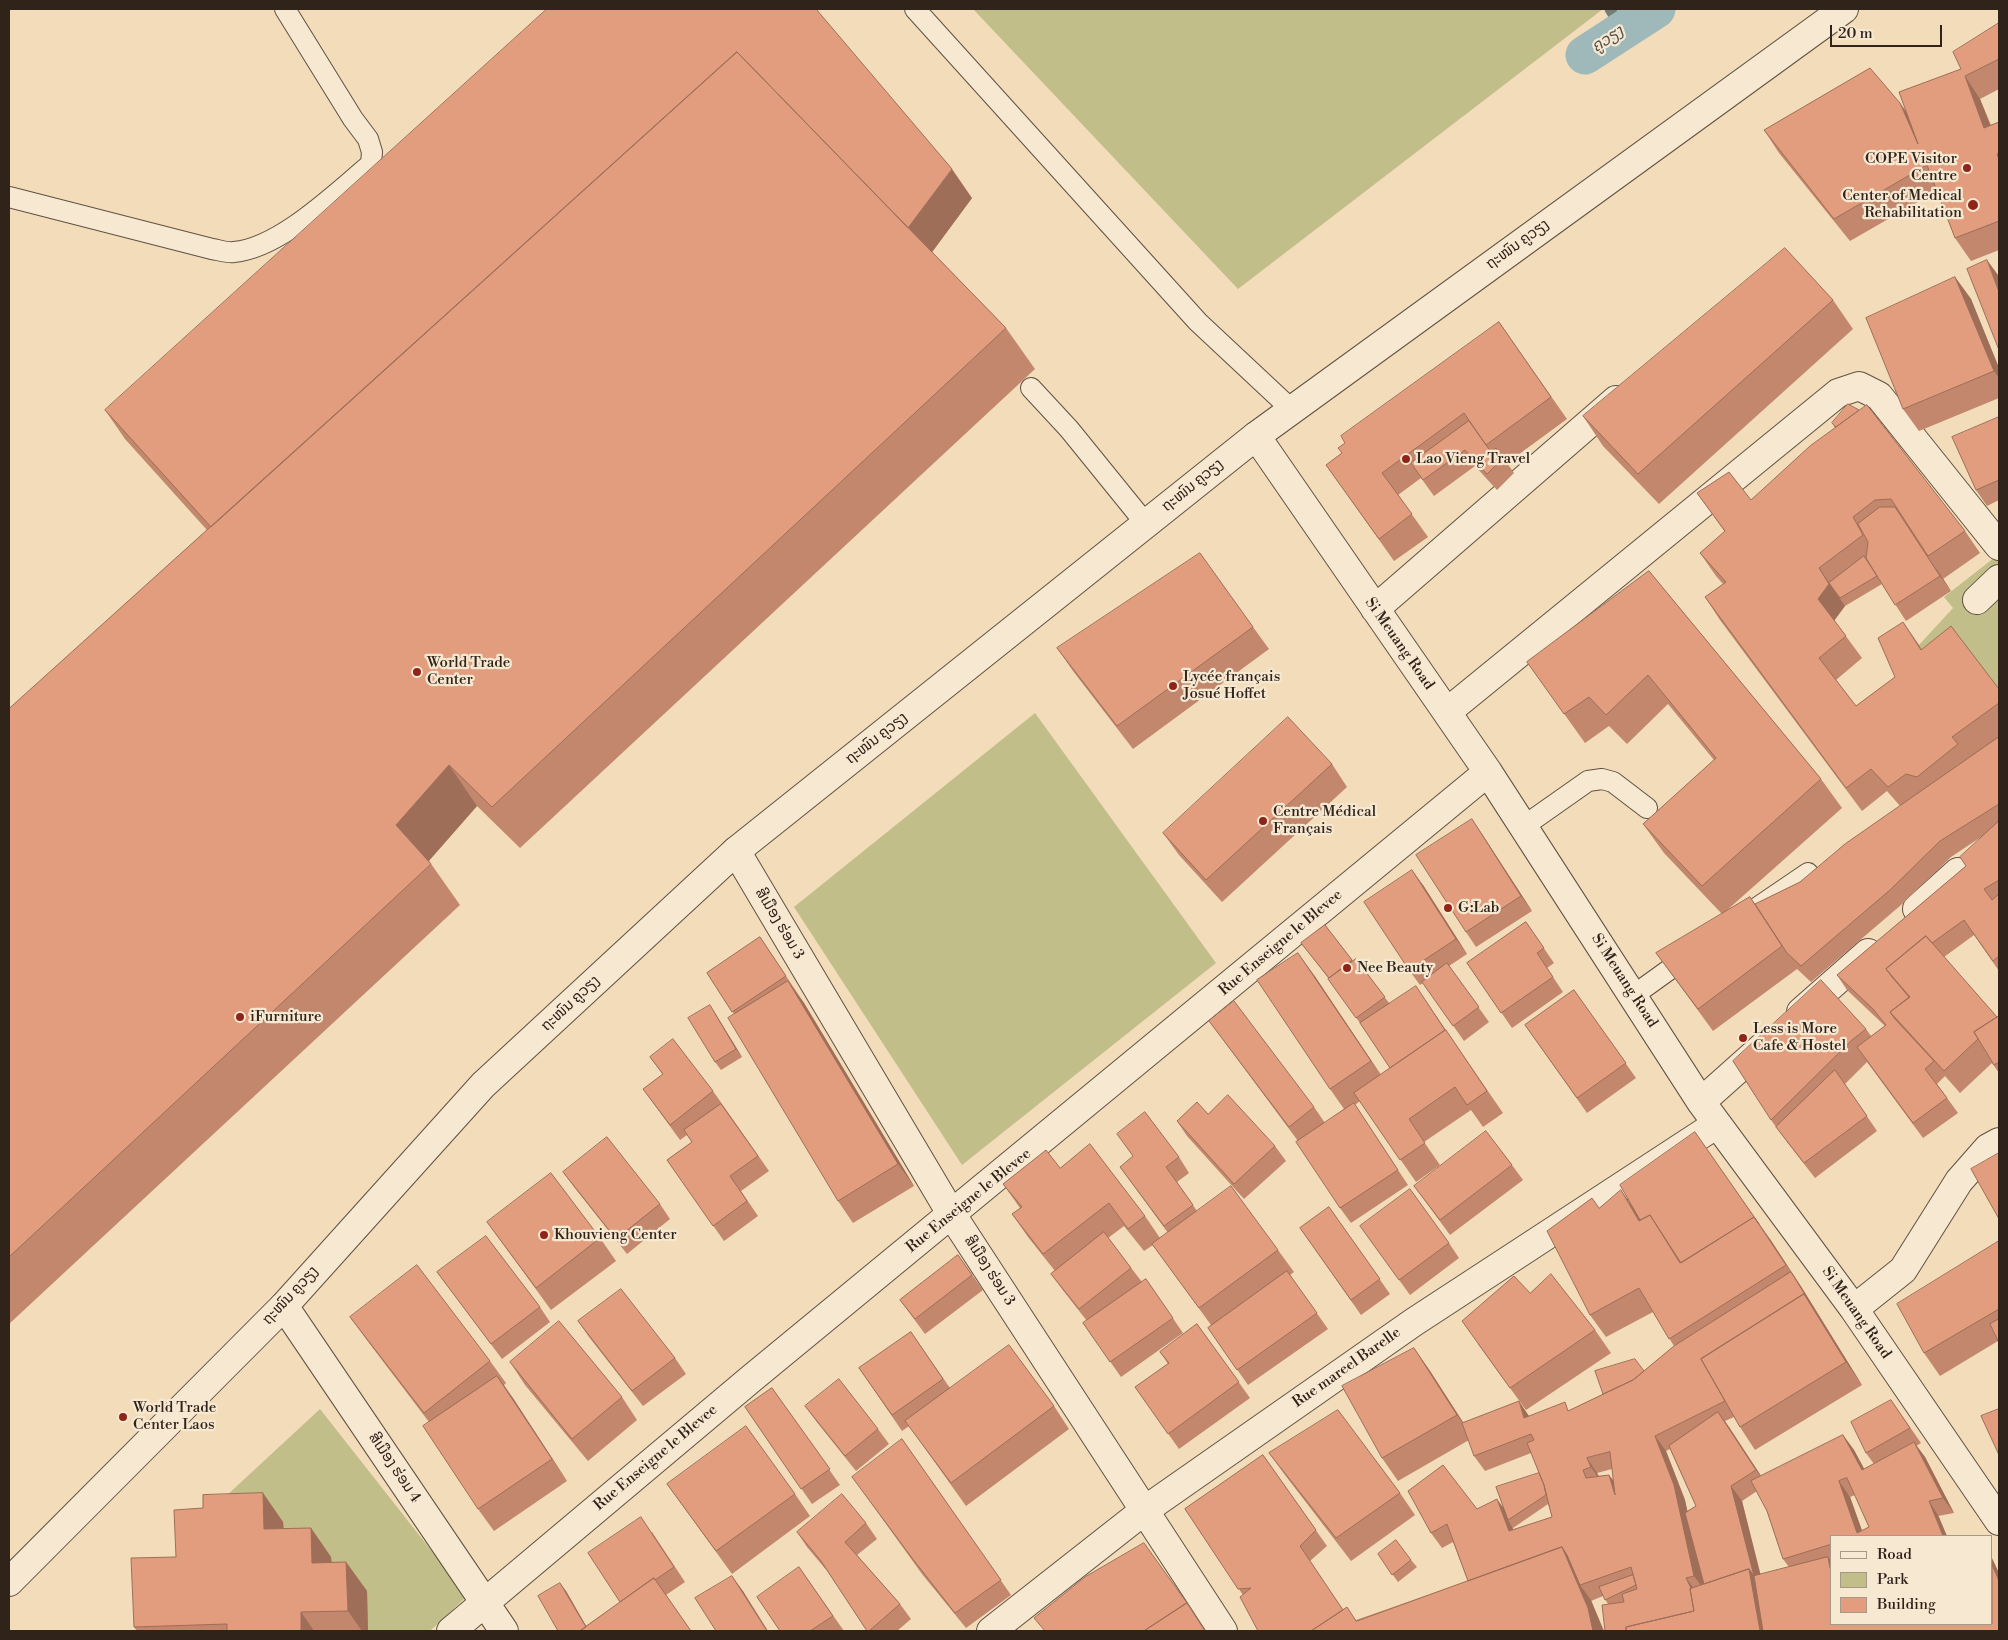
<!DOCTYPE html>
<meta charset="utf-8">
<style>
body{margin:0}
#map{position:relative;width:2008px;height:1640px;overflow:hidden;background:#f2dcba;font-family:"Libre Bodoni",serif}
canvas{display:block}
.frame{position:absolute;inset:0;border:10px solid #2f231a;pointer-events:none}
.legend{position:absolute;left:1830px;top:1535px;width:162px;height:90px;box-sizing:border-box;background:#f7e8d2;border:1px solid #a79988;margin:0;padding:6px 9px;list-style:none;font-size:15px;color:#2f231a}
.legend li{display:flex;align-items:center;gap:10px;height:25px}
.legend b{width:25px;border:1px solid #a79988}
.scale{position:absolute;left:1830px;top:25px;width:112px;height:22px;box-sizing:border-box;border:2px solid #2f231a;border-top:0;padding-left:6px;font-size:15px;line-height:18px;white-space:nowrap;color:#2f231a;-webkit-text-stroke:4px #f7e8d2;paint-order:stroke}
</style>
<div id="map">
<canvas width="2008" height="1640"></canvas>
<div class="frame"></div>
<ul class="legend">
<li><b style="height:6px;background:#f7e8d2"></b>Road</li>
<li><b style="height:14px;background:#c2be8a"></b>Park</li>
<li><b style="height:14px;background:#e19d7d"></b>Building</li>
</ul>
<div class="scale">20 m</div>
</div>
<script>
const c = document.querySelector('canvas').getContext('2d');
c.lineJoin = 'round';
function paint(path, color) { c.fillStyle = color; c.fill(path, 'evenodd'); }
function strokePath(path, color, width, dash) { c.strokeStyle = color; c.lineWidth = width; c.lineCap = dash ? 'butt' : 'round'; c.setLineDash(dash || []); c.stroke(path); }
function drawText(font, color, halo, rows, align = 'center') {
  c.font = font + ' "Libre Bodoni","Noto Sans Lao",serif'; c.lineWidth = 4.5; c.setLineDash([]); c.textBaseline = 'middle'; c.strokeStyle = halo; c.fillStyle = color; for (const [text, x, y, turn = 0] of rows) {
    c.save(); c.translate(x, y); c.rotate((+turn || 0) * Math.PI / 180); c.textAlign = isNaN(turn) ? turn : align; if (halo) c.strokeText(text, 0, 0); c.fillText(text, 0, 0); c.restore();
  }
}
const green = new Path2D(`
 M973 9H1603L1238 289Z
 M1999 554V691L1936 672 1919 645 1953 608 1944 597Z
 M1035 713 1216 963 962 1165 794 907Z
 M320 1409 467 1596 430 1631H368L211 1510Z`);
const stream = new Path2D(`
 M1610 9 1623 30`);
const canal = new Path2D(`
 M1585 55 1656 9`);
const service = new Path2D(`
 M915 9 1198 322 1291 409
 M9 197 212 249C219 250 227 253 234 252 280 248 336 193 371 164L372 152 368 139 353 119 285 9
 M1031 388 1069 429 1146 524
 M1524 826 1588 781 1602 779 1613 782 1647 808
 M1758 907 1808 873
 M1634 995 1691 954`);
const minor = new Path2D(`
 M1256 436 1488 772 1701 1102 1854 1309 1999 1521
 M1977 600 1999 579
 M1375 609 1616 400
 M1447 712 1838 393 1859 386 1879 396 1999 546
 M736 851 952 1215 1223 1631
 M1917 909 1958 872
 M1801 1012 1868 953
 M1701 1102 1766 1044
 M284 1306 504 1631
 M1854 1309 1903 1270 1959 1181 1988 1148 1999 1142
 M451 1631 752 1378 1488 772
 M991 1631 1145 1510 1414 1322 1717 1124`);
const tertiary = new Path2D(`
 M9 1582 284 1306 483 1085 736 851 1256 436 1844 9`);
const wall = new Path2D(`
 M1999 23V89L1980 99 1991 125 1999 122V250L1971 261 1955 238 1937 191 1850 241 1779 153 1764 130 1906 112 1961 69Z
 M972 198 932 252 1006 328 1035 369 520 848 477 806 429 861 460 905 9 1324V709L207 530 125 439 105 410Z
 M1955 277 1971 299 1999 368V398L1919 431 1903 409Z
 M1833 300 1853 329 1659 504 1603 446 1583 416Z
 M1499 322 1567 419 1507 463 1514 473 1497 490 1475 466 1434 496 1421 478 1398 495 1428 537 1394 561 1326 465 1342 453 1345 443Z
 M1999 417V500L1987 506 1976 490Z
 M1832 423 1965 531 1980 553 1943 579 1940 574 1951 591 1906 621 1882 584 1845 606 1834 620 1862 658 1836 680 1856 706 1895 677 1922 649 1999 689V737L1981 750 1999 737V971L1974 935 1944 957 1997 1017 1999 1016V1073L1992 1063 1960 1093 1945 1076 1937 1084 1958 1113 1923 1138 1867 1062 1845 1084 1877 1131 1815 1178 1787 1142 1771 1120 1733 1061 1866 1029 1871 1036 1885 1026 1847 990 1837 975 1966 866 1981 837 1951 857 1901 905 1811 982 1797 969 1713 1031 1656 953 1722 914 1664 853 1643 824 1714 760 1668 704 1627 744 1609 726 1585 743 1527 662 1649 571 1821 779 1842 808 1726 911 1750 897 1755 904 1800 882 1900 806 1887 791 1862 811 1720 620 1705 597 1723 584 1716 576 1700 553 1725 532 1697 493 1751 500 1835 428Z
 M1253 627 1269 649 1133 749 1073 671 1057 648Z
 M1332 764 1347 787 1222 902 1179 855 1163 833Z
 M1482 834 1532 911 1476 947 1466 932Z
 M1423 885 1467 954 1449 966 1489 1022 1464 1041 1423 983 1420 985 1409 970Z
 M1526 922 1554 963 1547 968 1563 992 1512 1028 1467 963Z
 M1325 925 1353 961 1356 959 1389 1003 1426 1001 1503 1113 1483 1127 1471 1110 1424 1142 1440 1165 1416 1182 1360 1101 1355 1105 1408 1185 1351 1223 1340 1208 1298 1141 1209 1021 1314 1107 1325 1123 1344 1109 1330 1089 1314 975 1381 1075 1390 1068 1367 1033 1329 979 1301 943Z
 M760 937 804 1003 914 1186 853 1223 838 1201 734 1014 707 973Z
 M1574 990 1636 1078 1587 1113 1525 1025Z
 M715 1013 742 1057 721 1070 715 1062Z
 M650 1057 713 1091 769 1171 741 1191 758 1216 724 1241 667 1160 692 1142 687 1135 680 1140 643 1089 663 1075Z
 M1177 1121 1275 1146 1286 1161 1244 1199 1187 1136Z
 M1179 1157 1189 1173 1177 1182 1197 1211 1278 1250 1294 1272 1290 1275 1328 1329 1248 1385 1208 1328 1211 1325 1153 1245 1144 1251 1124 1226 1108 1238 1142 1282 1146 1279 1183 1333 1121 1377 1083 1323 1087 1321 1062 1289 1051 1274 1055 1271 1028 1237 1012 1214 1020 1208 1003 1184 1060 1168 1145 1216 1160 1238 1168 1233 1120 1167Z
 M1512 1165 1523 1180 1450 1235 1414 1186Z
 M563 1172 660 1204 670 1219 627 1254 574 1187Z
 M1631 1205 1770 1239 1802 1288 1862 1385 1755 1450 1740 1427 1734 1417 1725 1421 1761 1476 1843 1435 1854 1450 1864 1469 1874 1464 1866 1453 1891 1400 1921 1443 1916 1446 1925 1457 1954 1513 1832 1536V1624L1608 1604 1603 1596 1591 1601 1258 1631 1243 1595 1185 1509 1263 1455 1327 1546 1310 1561 1343 1610 1356 1620 1468 1581 1453 1542 1442 1548 1431 1533 1408 1491 1477 1509 1503 1507 1539 1473 1531 1453 1485 1471 1474 1456 1469 1440 1398 1481 1382 1458 1414 1348 1430 1371 1463 1422 1529 1416 1570 1410 1603 1394 1644 1371 1674 1346 1653 1312 1606 1337 1590 1315 1599 1208ZM1670 1449 1696 1506 1687 1511 1685 1500 1666 1451ZM1612 1469 1614 1481 1609 1475 1599 1476 1597 1473ZM1757 1491 1767 1511 1783 1559 1789 1567 1760 1575 1742 1501ZM1855 1495 1869 1527 1862 1531 1850 1497ZM1548 1504 1552 1517 1514 1530 1512 1527 1513 1528Z
 M1329 1207 1390 1294 1361 1315 1300 1228Z
 M487 1222 600 1238 616 1261 551 1310Z
 M1371 1241 1449 1243 1459 1258 1410 1295Z
 M1999 1241V1343L1998 1341 1940 1376 1924 1353Z
 M958 1255 983 1290 925 1334 900 1300Z
 M437 1272 540 1307 550 1322 502 1359Z
 M1530 1293 1595 1330 1611 1353 1526 1410 1478 1344Z
 M350 1317 490 1361 506 1383 504 1385 567 1481 494 1531 478 1509 429 1422 366 1339Z
 M578 1321 675 1358 686 1374 643 1406 589 1337Z
 M1197 1324 1250 1398 1179 1449 1135 1387 1168 1364 1160 1352Z
 M911 1332 950 1388 1054 1406 1069 1429 966 1506 909 1426 902 1431 859 1368Z
 M510 1362 622 1397 637 1420 588 1461 525 1385Z
 M772 1388 840 1485 812 1504 745 1407Z
 M805 1406 878 1429 889 1444 856 1471 816 1421Z
 M902 1439 1011 1595 966 1628 922 1574 863 1492Z
 M1269 1453 1400 1493 1415 1515 1351 1561 1285 1475Z
 M667 1484 795 1494 810 1516 732 1574Z
 M263 1493 283 1522 284 1529 311 1528 331 1557 332 1562H346L367 1591 368 1631H137L134 1627 176 1557 203 1508Z
 M866 1523 877 1539 857 1555 900 1604 911 1619 897 1631H867L828 1572 807 1547 797 1532Z
 M652 1532 685 1582 666 1595 691 1631H558L566 1591 586 1626 620 1602Z
 M1378 1554 1411 1560 1417 1567 1398 1582Z
 M799 1567 844 1631H780Z`);
const shadedWall = new Path2D(`
 M1965 76 1980 99 1999 148 1984 128Z
 M1900 103 1916 125 1918 144Z
 M952 169 972 198 927 259 906 230Z
 M1987 260 1998 275 1999 279V292Z
 M1955 277 1971 299 1999 368V378L1994 371Z
 M1929 559 1940 574 1951 591 1940 576Z
 M1819 568 1845 606 1834 621 1818 599Z
 M1903 622 1919 645 1936 672 1921 650Z
 M449 765 477 806 425 865 396 825Z
 M1472 819 1482 834 1532 911 1521 896Z
 M1412 870 1423 885 1467 954 1456 939Z
 M1298 953 1314 975 1387 1084 1371 1061Z
 M788 981 804 1003 914 1186 898 1164Z
 M710 1005 715 1013 742 1057 736 1049Z
 M1695 1132 1770 1239 1802 1288 1862 1385 1846 1362 1791 1272 1754 1217Z
 M1621 1190 1636 1212 1645 1227 1639 1221Z
 M1414 1348 1430 1371 1473 1438 1457 1415Z
 M497 1376 513 1398 567 1481 552 1459Z
 M1519 1401 1529 1416 1524 1418Z
 M1718 1412 1729 1427 1767 1485 1756 1470Z
 M1843 1435 1854 1450 1873 1485 1862 1470Z
 M1655 1436 1666 1451 1685 1500 1705 1591 1694 1576Z
 M1914 1442 1925 1457 1954 1513 1943 1498Z
 M1587 1458 1597 1473 1601 1482 1591 1467Z
 M1609 1475 1620 1490 1615 1495Z
 M1839 1481 1850 1497 1864 1536 1857 1533Z
 M1731 1486 1742 1501 1765 1592 1772 1631H1760Z
 M263 1493 283 1522 285 1558 264 1529Z
 M1497 1499 1508 1514V1520L1512 1527 1520 1546 1509 1531Z
 M1929 1501 1939 1517 1947 1536H1943Z
 M311 1528 331 1557 333 1592 312 1563Z
 M1562 1547 1577 1570 1580 1585 1591 1600 1604 1631H1593Z
 M1828 1557 1832 1563V1571L1830 1568Z
 M1992 1558 1999 1573V1581L1992 1565Z
 M346 1562 367 1591 368 1631H362L348 1611Z
 M732 1576 743 1591 768 1631H767Z
 M1686 1578 1697 1593 1710 1631Z
 M560 1583 566 1591 589 1631H588Z
 M1187 1603 1206 1631H1205Z
 M301 1612 314 1631H301Z`);
const building = new Path2D(`
 M547 9H816L952 169 908 228 737 52 211 527 105 410Z
 M1999 23V59L1965 76 1984 128 1999 122V153L1997 154 1999 159V221L1955 238 1927 165 1834 219 1764 130 1870 68 1900 103 1918 144 1899 92 1961 69 1953 52Z
 M737 52 1006 328 492 807 449 765 396 825 431 864 9 1257V709Z
 M1785 248 1833 300 1638 474 1583 416Z
 M1987 260 1999 292V350L1967 269Z
 M1955 277 1994 371 1903 409 1866 318Z
 M1499 322 1551 397 1486 445 1464 413 1382 473 1412 514 1379 539 1326 465 1342 453 1338 448 1345 443 1341 436Z
 M1848 404 1859 410 1836 427 1832 423Z
 M1867 405 1965 531 1928 556 1891 499 1875 500 1853 517 1863 535 1819 568 1829 584 1818 599 1846 636 1819 658 1856 706 1895 677 1878 638 1903 622 1921 650 1951 626 1999 689V703L1952 737 1958 744 1917 777 1906 774 1888 787 1871 769 1846 788 1705 597 1726 582 1700 553 1725 531 1697 493 1729 472 1751 500 1810 446Z
 M1999 417V480L1976 490 1952 437Z
 M1469 421 1491 452 1496 448 1503 458 1487 474 1465 450 1423 480 1411 463Z
 M1880 507H1895L1940 576 1895 605 1866 558 1868 542 1858 524Z
 M1200 553 1253 627 1117 726 1057 648Z
 M1864 556 1877 576 1840 598 1829 583Z
 M1649 571 1821 779 1702 886 1643 824 1716 758 1648 675 1606 715 1589 697 1564 714 1527 662Z
 M1288 717 1332 764 1206 880 1163 833Z
 M1999 737V804L1940 841 1890 890 1801 966 1787 953 1755 904 1800 882 1845 844Z
 M1472 819 1521 896 1466 932 1416 855Z
 M1999 821V880L1984 889 1992 900 1999 894V956L1993 961 1964 920 1932 943 1926 936 1886 969 1892 977 1909 997 1890 1012 1895 1019 1934 1061 1925 1069 1947 1098 1913 1123 1857 1047 1886 1025 1873 1009 1837 975 1966 866 1960 857Z
 M1412 870 1456 939 1409 970 1364 902Z
 M1750 897 1782 946 1698 1009 1656 953Z
 M1526 922 1544 948 1537 953 1553 977 1501 1013 1467 963Z
 M1325 925 1352 960 1329 978 1301 943Z
 M1926 936 1997 1017 1974 1032 1978 1039 1944 1071 1890 1012 1910 997 1886 969Z
 M760 937 786 976 732 1012 707 973Z
 M1298 953 1371 1061 1330 1089 1257 980Z
 M1356 959 1385 997 1356 1018 1328 979Z
 M1447 963 1479 1007 1453 1026 1422 982Z
 M1821 980 1866 1029 1852 1040 1771 1120 1733 1061Z
 M788 981 898 1164 838 1201 728 1018Z
 M1416 986 1445 1030 1390 1068 1360 1023Z
 M1574 990 1626 1063 1577 1098 1525 1025Z
 M1234 1001 1314 1107 1289 1127 1209 1021Z
 M710 1005 736 1049 715 1062 688 1018Z
 M1999 1016V1062L1994 1065 1974 1032Z
 M1446 1030 1487 1091 1467 1105 1455 1087 1409 1119 1425 1143 1400 1160 1354 1093Z
 M673 1039 713 1091 670 1125 643 1089 663 1074 650 1057Z
 M1835 1070 1867 1116 1804 1163 1776 1127Z
 M1228 1095 1275 1146 1234 1184 1177 1121 1197 1102 1208 1114Z
 M1354 1103 1398 1170 1340 1208 1296 1142Z
 M721 1104 758 1156 730 1176 747 1201 713 1226 667 1160 692 1142 684 1130Z
 M1145 1112 1179 1157 1166 1167 1193 1205 1164 1226 1120 1167 1133 1156 1117 1134Z
 M1486 1131 1512 1165 1440 1220 1414 1186Z
 M1695 1132 1759 1224 1754 1217 1681 1263 1650 1215 1640 1220 1620 1185Z
 M607 1137 660 1204 616 1239 563 1172Z
 M1090 1144 1145 1216 1128 1229 1109 1203 1043 1254 1012 1214 1022 1207 1003 1184 1046 1150 1060 1168Z
 M1999 1153V1219L1971 1169Z
 M551 1173 600 1238 536 1288 487 1222Z
 M1231 1186 1278 1250 1199 1308 1152 1244Z
 M1410 1189 1449 1243 1399 1280 1360 1226Z
 M1621 1190 1639 1221 1650 1215 1680 1263 1754 1217 1786 1265 1669 1339 1639 1288 1590 1315 1547 1231 1592 1198 1599 1208Z
 M1329 1207 1380 1279 1351 1300 1300 1228Z
 M1104 1232 1131 1268 1079 1309 1051 1274Z
 M486 1236 540 1307 491 1344 437 1272Z
 M1999 1241V1309L1924 1353 1897 1304Z
 M958 1255 972 1275 915 1319 900 1300Z
 M417 1265 490 1361 424 1413 350 1317Z
 M1287 1271 1317 1313 1237 1370 1208 1328Z
 M1791 1272 1809 1301 1804 1294 1701 1359 1725 1401 1655 1436 1674 1485 1694 1576 1686 1578 1691 1588 1690 1589 1694 1611 1626 1627V1631H1605L1602 1605 1624 1602 1622 1594 1637 1589 1631 1567 1580 1585 1567 1555 1562 1547 1468 1581 1447 1524 1431 1533 1408 1491 1443 1465 1477 1509 1497 1499 1509 1531 1552 1517 1544 1485 1527 1443 1534 1440 1531 1434 1474 1456 1462 1423 1519 1401 1524 1418 1565 1402 1568 1411 1633 1380 1674 1346ZM1610 1452 1615 1495 1609 1475 1586 1478 1583 1470 1591 1467 1587 1458Z
 M1551 1274 1595 1330 1510 1388 1462 1321 1514 1276 1530 1293Z
 M1146 1279 1173 1318 1110 1362 1083 1323Z
 M621 1289 675 1358 632 1391 578 1321Z
 M1804 1294 1846 1362 1740 1427 1701 1359Z
 M1999 1319V1343L1990 1324Z
 M559 1321 622 1397 572 1439 510 1362Z
 M1197 1324 1239 1382 1168 1434 1135 1387 1169 1363 1160 1352Z
 M911 1332 943 1379 892 1415 859 1368Z
 M1009 1345 1054 1406 951 1483 905 1421Z
 M1414 1348 1457 1415 1382 1458 1342 1386Z
 M1635 1359 1644 1371 1633 1380 1603 1394 1595 1371Z
 M497 1376 552 1459 478 1509 423 1426Z
 M839 1379 878 1429 845 1456 805 1406Z
 M772 1388 830 1469 801 1489 745 1407Z
 M1891 1400 1910 1428 1866 1453 1851 1422Z
 M1999 1409V1455L1981 1416Z
 M1338 1410 1400 1493 1336 1538 1269 1453Z
 M1718 1412 1756 1470 1731 1486 1754 1576 1749 1569 1704 1584 1685 1513 1696 1506 1669 1446Z
 M746 1426 795 1494 716 1551 667 1484Z
 M1843 1435 1862 1470 1914 1442 1943 1498 1929 1501 1943 1536H1832V1544L1783 1559 1767 1511 1751 1481ZM1847 1478 1869 1527 1857 1533 1839 1481Z
 M902 1439 1001 1580 955 1613 912 1558 852 1477Z
 M1263 1455 1316 1530 1300 1546 1343 1610 1311 1631H1258L1240 1597 1251 1588 1238 1589 1185 1509Z
 M1539 1473 1544 1485 1546 1495 1508 1520 1496 1487Z
 M263 1493 264 1529 311 1528 312 1563 346 1562 348 1611 301 1612V1631H227V1624L134 1627 131 1558 176 1557 174 1510 203 1508V1495Z
 M842 1494 866 1523 845 1542 900 1604 869 1631H867L821 1561 797 1532Z
 M641 1517 674 1567 655 1580 654 1578 620 1602 588 1553Z
 M1396 1540 1411 1560 1392 1575 1378 1554Z
 M1144 1543 1187 1603 1144 1631H1045L1034 1618 1085 1577Z
 M1562 1547 1588 1608 1593 1631H1311L1347 1607 1356 1621Z
 M1828 1557 1830 1568 1832 1567V1624H1992V1565L1999 1581V1631H1763L1754 1576Z
 M799 1567 833 1616 810 1631H780L757 1597Z
 M1749 1569 1760 1631H1626V1627L1694 1611 1690 1589Z
 M1633 1575 1636 1585 1605 1600 1599 1587Z
 M732 1576 767 1631H716L695 1598Z
 M654 1578 691 1631H580Z
 M560 1583 586 1627 580 1631H558L538 1596Z
 M1187 1603 1205 1631H1144Z`);
const markers = [
 [1967,168,5,"#8f2418"],
 [1973,205,6,"#8f2418"],
 [1406,459,5,"#8f2418"],
 [417,672,5,"#8f2418"],
 [1173,686,5,"#8f2418"],
 [1263,821,5,"#8f2418"],
 [1448,908,5,"#8f2418"],
 [1347,968,5,"#8f2418"],
 [240,1017,5,"#8f2418"],
 [1743,1038,5,"#8f2418"],
 [544,1235,5,"#8f2418"],
 [123,1417,5,"#8f2418"]
];
const poiNames = [
 ["COPE Visitor",1957,159,"right"],
 ["Centre",1957,176,"right"],
 ["Center of Medical",1962,196,"right"],
 ["Rehabilitation",1962,213,"right"],
 ["Lao Vieng Travel",1416,459],
 ["World Trade",427,663],
 ["Center",427,680],
 ["Lycée français",1183,677],
 ["Josué Hoffet",1183,694],
 ["Centre Médical",1273,812],
 ["Français",1273,829],
 ["G:Lab",1458,908],
 ["Nee Beauty",1357,968],
 ["iFurniture",250,1017],
 ["Less is More",1753,1029],
 ["Cafe & Hostel",1753,1046],
 ["Khouvieng Center",554,1235],
 ["World Trade",133,1408],
 ["Center Laos",133,1425]
];
const streetNames = [
 ["ຖະໜົນ ຄູວຽງ",1518,245,-36],
 ["ຖະໜົນ ຄູວຽງ",1193,486,-39],
 ["Si Meuang Road",1399,644,55],
 ["ຖະໜົນ ຄູວຽງ",877,739,-38],
 ["ສີເມືອງ ຮ່ອມ 3",779,924,59],
 ["Rue Enseigne le Blevee",1281,943,-40],
 ["Si Meuang Road",1624,981,57],
 ["ຖະໜົນ ຄູວຽງ",571,1004,-43],
 ["Rue Enseigne le Blevee",969,1201,-39],
 ["ສີເມືອງ ຮ່ອມ 3",989,1271,57],
 ["ຖະໜົນ ຄູວຽງ",291,1296,-47],
 ["Si Meuang Road",1856,1313,55],
 ["Rue mareel Barelle",1347,1368,-35],
 ["Rue Enseigne le Blevee",656,1458,-40],
 ["ສີເມືອງ ຮ່ອມ 4",394,1468,56]
];
const waterNames = [
 ["ຄູວຽງ",1608,40,-33]
];
paint(green, '#c2be8a');
strokePath(stream, '#727d7a', 11);
strokePath(canal, '#9fb9ba', 39);
strokePath(service, '#605142', 22);
strokePath(minor, '#605142', 30);
strokePath(tertiary, '#605142', 30);
strokePath(service, '#f7e8d2', 20);
strokePath(minor, '#f7e8d2', 28);
strokePath(tertiary, '#f7e8d2', 28);
paint(wall, '#c2876c');
paint(shadedWall, '#9e6e58');
paint(building, '#e19d7d');
strokePath(building, '#9e6e58', 1);
for (const [x, y, r, color] of markers) { const dot = new Path2D(); dot.arc(x, y, r, 0, 2 * Math.PI); c.fillStyle = color; c.fill(dot); strokePath(dot, '#f7e8d2', 2); }
drawText('15px', '#2f231a', '#f7e8d2', poiNames, 'left');
drawText('15px', '#2f231a', '#f7e8d2', streetNames);
drawText('italic 16px', '#51504a', '#f7e8d2', waterNames);
</script>
